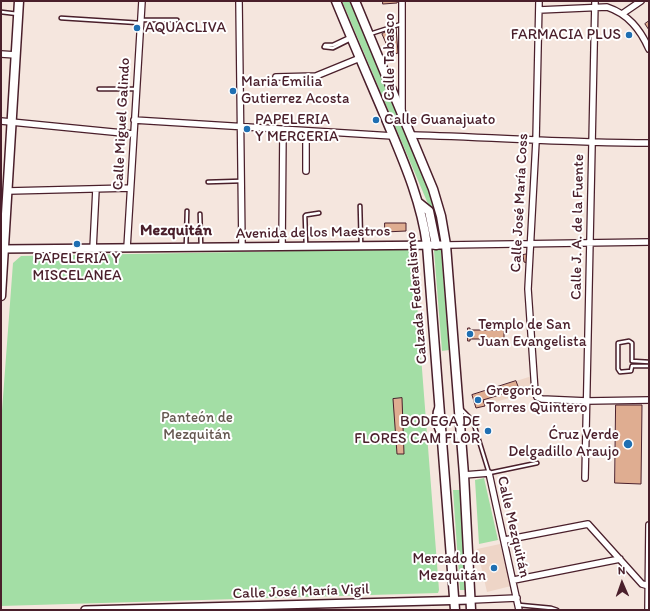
<!DOCTYPE html>
<meta charset="utf-8">
<style>
body{margin:0}
#map{position:relative;width:650px;height:611px;overflow:hidden;background:#f5e6de;font-family:Itim,sans-serif}
canvas{display:block}
.frame{position:absolute;inset:0;border:2px solid #4a1f2b;pointer-events:none}
.north{position:absolute;left:602px;top:563px;width:40px;height:40px;-webkit-text-stroke:3px #fff;paint-order:stroke;rotate:358deg;font-size:11px;font-weight:700;line-height:16px;text-align:center;color:#4a1f2b}
.north::after{content:'';display:block;margin:auto;width:14px;height:18px;background:#4a1f2b;clip-path:polygon(50% 0,100% 100%,50% 72%,0 100%)}
</style>
<div id="map">
<canvas width="650" height="611"></canvas>
<div class="frame"></div>
<div class="north">N</div>
</div>
<script>
const c = document.querySelector('canvas').getContext('2d');
c.lineJoin = 'round';
function paint(path, color) { c.fillStyle = color; c.fill(path, 'evenodd'); }
function strokePath(path, color, width, dash) { c.strokeStyle = color; c.lineWidth = width; c.lineCap = dash ? 'butt' : 'round'; c.setLineDash(dash || []); c.stroke(path); }
function drawText(font, color, halo, rows, align = 'center') {
  c.font = font + ' Itim,sans-serif'; c.lineWidth = 4; c.setLineDash([]); c.textBaseline = 'middle'; c.strokeStyle = halo; c.fillStyle = color; for (const [text, x, y, turn = 0] of rows) {
    c.save(); c.translate(x, y); c.rotate((+turn || 0) * Math.PI / 180); c.textAlign = isNaN(turn) ? turn : align; if (halo) c.strokeText(text, 0, 0); c.fillText(text, 0, 0); c.restore();
  }
}
const built = new Path2D(`
 M532 376V391L476 408 472 395Z
 M500 544 511 586 487 592 477 549Z`);
const green = new Path2D(`
 M342 1H350L429 187 435 210 440 233H436L431 211Z
 M410 249 413 252 439 590 438 593 1 606V424L13 263 21 256Z
 M434 250H441L449 350 442 351Z
 M484 478 498 540 479 544 475 480Z
 M453 490H461L469 590H460Z`);
const building = new Path2D(`
 M383 1H398L397 3 383 4Z
 M649 21V30L645 24Z
 M396 27 398 53 391 55 382 34Z
 M385 223H406V231L385 232Z
 M528 254V263L524 262 523 255Z
 M468 328H470V330H499L498 328H504V341H499V339H470V341H468Z
 M516 381 519 389 483 400 485 406 476 408 472 395Z
 M402 398 404 454H397L393 399Z
 M616 405H642L641 484 615 483Z`);
const service = new Path2D(`
 M1 12 18 14
 M61 18 140 23
 M141 20H177
 M370 34 401 24
 M350 37 333 45H325L324 47 333 48 351 39
 M99 89H136
 M208 182 241 181
 M360 206 361 245
 M200 214 201 247
 M306 246 305 216 306 215 319 213
 M186 247 187 211
 M649 362 632 361V343L629 341 618 343V369L620 372 631 371 632 366H649
 M437 406C433 414 434 426 439 434
 M461 409 473 421 489 473 537 463
 M519 605 551 608 557 610`);
const minor = new Path2D(`
 M239 1 242 247
 M539 1 536 141 528 289 535 392 537 397 542 399 587 401 649 400
 M539 10 607 7C628 14 640 29 649 49
 M622 14 641 1
 M1 54 16 55
 M276 77 316 76 360 58
 M402 110V1
 M134 120 393 136
 M1 121 133 134
 M411 135C491 137 570 143 649 143
 M306 171V131
 M8 191 130 188
 M446 245 649 242
 M282 247 283 129
 M127 248 142 1
 M93 249 96 189
 M464 475 489 473 519 610
 M585 478 595 1
 M505 540 588 524 642 584 649 586
 M514 580 620 559
 M471 600 517 598
 M648 610 649 525`);
const tertiary = new Path2D(`
 M1 249 446 245
 M85 610 471 600`);
const secondary = new Path2D(`
 M1 296 19 1`);
const primary = new Path2D(`
 M336 1C352 40 369 79 386 119 403 160 421 200 427 245L455 610
 M355 1 433 189 441 216 446 245 464 475 471 610
 M419 203 429 211 436 245`);
const markers = [
 [137,28,4,"#1f6fb2"],
 [629,35,4,"#1f6fb2"],
 [233,91,4,"#1f6fb2"],
 [376,120,4,"#1f6fb2"],
 [247,129,4,"#1f6fb2"],
 [77,244,4,"#1f6fb2"],
 [470,334,4,"#1f6fb2"],
 [478,400,4,"#1f6fb2"],
 [488,431,4,"#1f6fb2"],
 [628,444,5,"#1f6fb2"],
 [494,568,4,"#1f6fb2"]
];
const poiNames = [
 ["AQUACLIVA",145,28],
 ["FARMACIA PLUS",621,35,"right"],
 ["Maria Emilia",241,82],
 ["Gutierrez Acosta",241,99],
 ["PAPELERIA",255,120],
 ["Y MERCERIA",255,137],
 ["Calle Guanajuato",384,120],
 ["PAPELERIA Y",77,259,"center"],
 ["MISCELANEA",77,276,"center"],
 ["Templo de San",478,325],
 ["Juan Evangelista",478,342],
 ["Gregorio",486,391],
 ["Torres Quintero",486,408],
 ["BODEGA DE",480,422,"right"],
 ["FLORES CAM FLOR",480,439,"right"],
 ["Ćruz Verde",619,435,"right"],
 ["Delgadillo Araujo",619,452,"right"],
 ["Mercado de",486,559,"right"],
 ["Mezquitán",486,576,"right"]
];
const streetNames = [
 ["Calle Tabasco",390,57,-90],
 ["Calle Miguel Galindo",122,124,-87],
 ["Calle José María Coss",520,203,-87],
 ["Calle J. A. de la Fuente",578,227,-89],
 ["Avenida de los Maestros",313,233,-1],
 ["Calzada Federalismo",417,298,-95],
 ["Calle Mezquitán",513,527,77],
 ["Calle José María Vigil",301,592,-2]
];
const parkNames = [
 ["Panteón de",197,418],
 ["Mezquitán",197,435]
];
const neighbourhoodNames = [
 ["Mezquitán",176,231]
];
paint(built, '#eed5c7');
paint(green, '#a3dea5');
paint(building, '#dfad91');
strokePath(building, '#4a1f2b', 1);
strokePath(service, '#4a1f2b', 5.5);
strokePath(minor, '#4a1f2b', 8);
strokePath(tertiary, '#4a1f2b', 10);
strokePath(secondary, '#4a1f2b', 11);
strokePath(primary, '#4a1f2b', 11);
strokePath(service, '#fff', 2.5);
strokePath(minor, '#fff', 5.5);
strokePath(tertiary, '#fff', 7);
strokePath(secondary, '#fff', 8);
strokePath(primary, '#fff', 8);
for (const [x, y, r, color] of markers) { const dot = new Path2D(); dot.arc(x, y, r, 0, 2 * Math.PI); c.fillStyle = color; c.fill(dot); strokePath(dot, '#fff', 1.5); }
drawText('15px', '#4a1f2b', '#fff', poiNames, 'left');
drawText('15px', '#4a1f2b', '#fff', streetNames);
drawText('15px', '#655850', '#fff', parkNames);
drawText('bold 16px', '#4a1f2b', '#fff', neighbourhoodNames);
</script>
